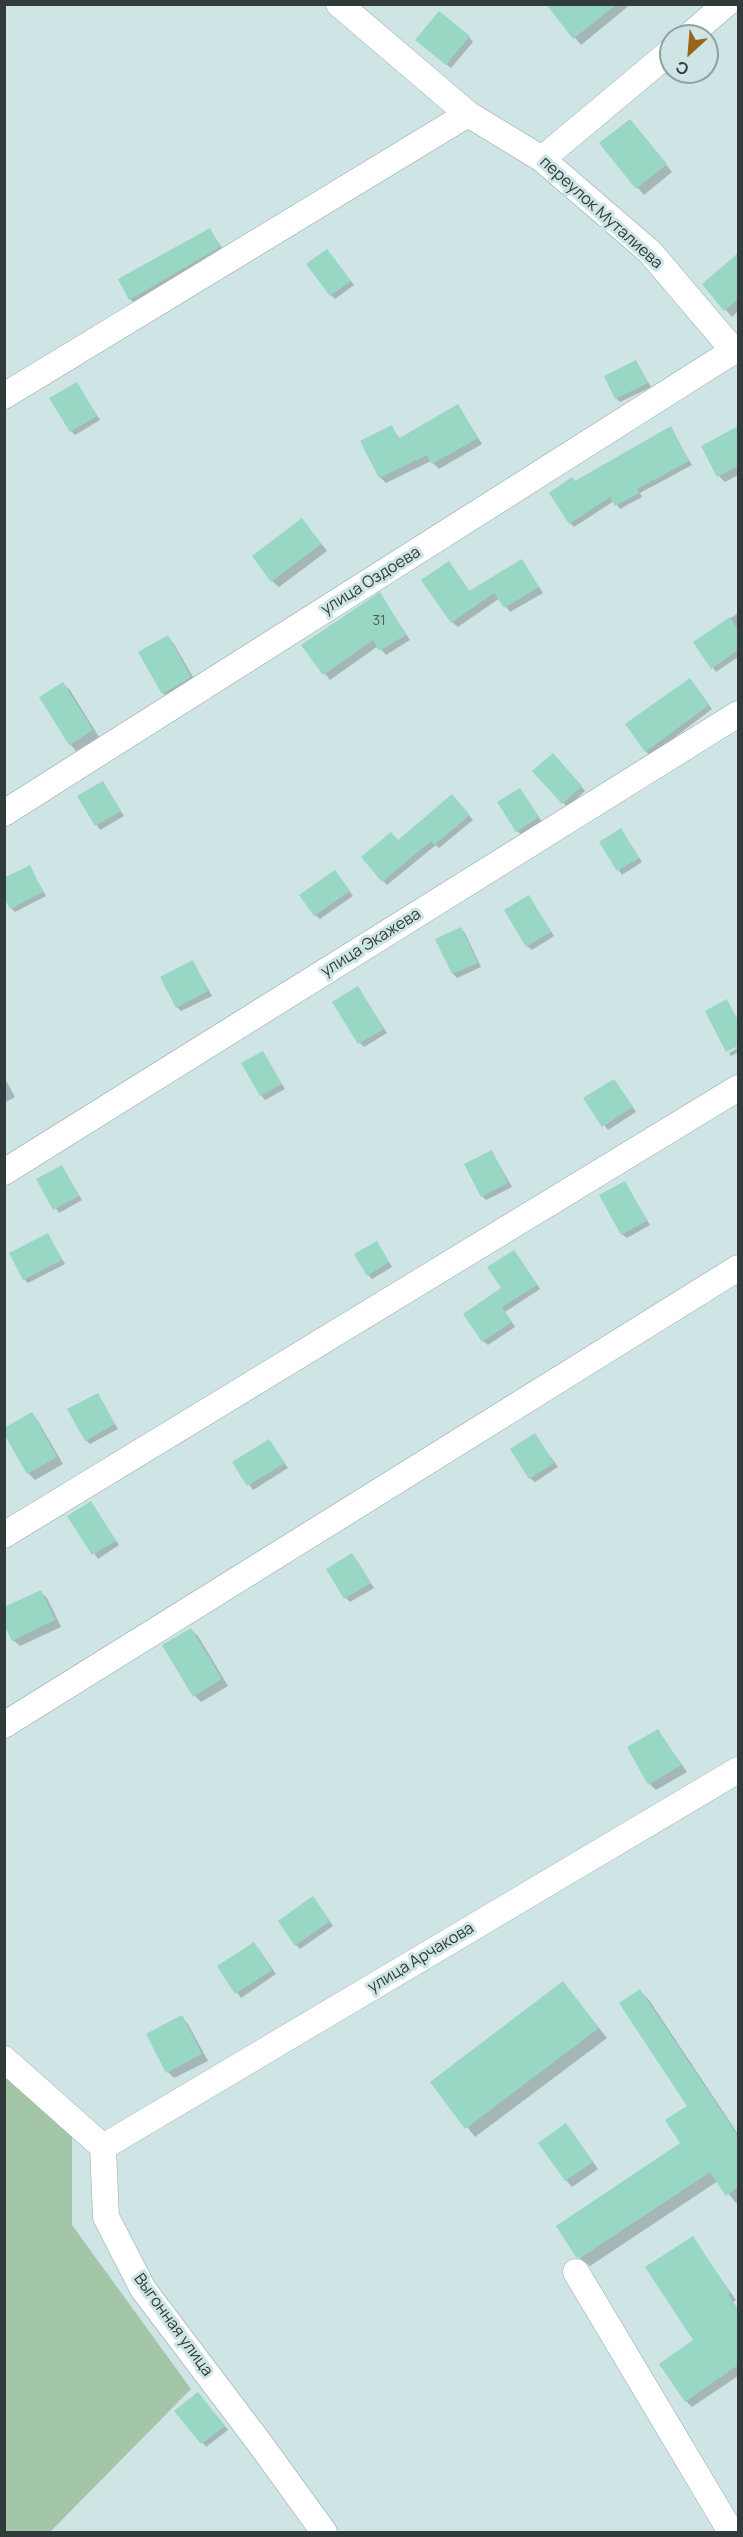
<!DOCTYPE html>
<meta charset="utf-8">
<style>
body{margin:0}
#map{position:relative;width:743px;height:2537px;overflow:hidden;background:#cfe4e5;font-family:Manrope,sans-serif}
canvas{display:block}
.frame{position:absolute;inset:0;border:6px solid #323b3b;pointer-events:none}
.north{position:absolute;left:659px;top:24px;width:60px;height:60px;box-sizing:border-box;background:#cfe4e5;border:2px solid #90a0a1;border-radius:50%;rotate:206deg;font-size:16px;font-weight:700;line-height:24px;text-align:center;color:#323b3b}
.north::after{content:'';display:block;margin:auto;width:21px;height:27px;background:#976418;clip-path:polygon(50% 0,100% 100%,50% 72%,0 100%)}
</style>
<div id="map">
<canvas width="743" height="2537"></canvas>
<div class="frame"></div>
<div class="north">С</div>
</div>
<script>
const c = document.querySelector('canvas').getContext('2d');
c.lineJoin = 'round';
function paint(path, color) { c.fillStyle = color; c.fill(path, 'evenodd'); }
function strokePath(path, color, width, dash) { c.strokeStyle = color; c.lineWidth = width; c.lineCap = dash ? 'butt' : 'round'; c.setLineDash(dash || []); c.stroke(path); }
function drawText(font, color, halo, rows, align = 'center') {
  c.font = font + ' Manrope,sans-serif'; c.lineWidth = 6; c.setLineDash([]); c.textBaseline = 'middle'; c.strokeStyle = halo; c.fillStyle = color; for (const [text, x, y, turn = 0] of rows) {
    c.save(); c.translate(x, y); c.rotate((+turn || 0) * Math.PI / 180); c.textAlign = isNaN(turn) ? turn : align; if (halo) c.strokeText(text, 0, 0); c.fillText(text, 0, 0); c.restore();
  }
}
const green = new Path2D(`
 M4 2059 72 2132V2225L191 2389 50 2532H5Z`);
const shadow = new Path2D(`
 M560 4H631L581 45 552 10Z
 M469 37 473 42 451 68 421 44Z
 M636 127 672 172 644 195 601 144Z
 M210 230 226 254 137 305 130 299Z
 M331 255 354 285 335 299 331 295Z
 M738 255V311L732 317 704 284Z
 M636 362 651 387 620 402 616 398Z
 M77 384 100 420 75 435 71 431Z
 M458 406 482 444 439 469 431 461 386 483 380 477 391 427 400 439Z
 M670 428 692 465 640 493 642 497 620 509 614 501 574 527 570 523 575 482Z
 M738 428V475L725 482 719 476 703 447Z
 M308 527 327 551 279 587 272 581Z
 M522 561 543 593 510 612 500 598 458 627 452 622 454 569 470 592Z
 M380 594 410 640 386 655 378 646 330 680 303 645Z
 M738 613V657L716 672 695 643Z
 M168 637 174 644 197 684 170 699 163 693Z
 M63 684 70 690 99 737 76 751 70 744Z
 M694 684 712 709 650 756 646 751Z
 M553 755 585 791 567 807 535 771Z
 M103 783 124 816 100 830 79 797Z
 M520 789 542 822 522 835 517 831Z
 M456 800 473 820 439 848 436 845 387 885 363 857 398 842Z
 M621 830 642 862 622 875 601 842Z
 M29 867 46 896 15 912 11 908Z
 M335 872 353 896 320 919 315 915Z
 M529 897 554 936 532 950 527 946Z
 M461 929 465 933 481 967 457 978 453 974Z
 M193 962 212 996 181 1011 177 1007Z
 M358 988 387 1033 364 1047 360 1043Z
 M727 1001 738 1020V1044L727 1050Z
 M738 1048V1052L731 1056 729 1053Z
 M263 1052 285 1089 265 1100 261 1095Z
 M4 1077 15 1097 4 1103Z
 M618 1085 636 1112 608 1130 585 1099Z
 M492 1152 512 1187 486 1200 482 1196Z
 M62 1167 82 1200 59 1213 38 1180Z
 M625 1183 650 1225 627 1238 622 1234Z
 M48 1235 65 1264 28 1283 24 1279Z
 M377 1242 392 1267 372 1279 368 1275Z
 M518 1256 540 1289 505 1312 515 1327 488 1345 483 1341Z
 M97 1395 118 1429 90 1444 86 1440Z
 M32 1414 38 1421 63 1464 35 1480 29 1474 4 1431Z
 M535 1435 558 1467 535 1482 530 1478Z
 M269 1441 288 1468 253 1490 234 1462Z
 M91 1503 119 1545 98 1559 69 1516Z
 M356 1559 374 1588 350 1602 346 1598Z
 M40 1591 47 1598 61 1627 20 1646 13 1640Z
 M191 1630 198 1636 228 1686 201 1702 195 1696Z
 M658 1731 687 1772 656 1790 650 1784Z
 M317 1903 333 1926 300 1949 296 1945Z
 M258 1948 276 1974 241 1998 219 1967Z
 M563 1983 607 2038 475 2137 432 2082Z
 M640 1991 649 2000 738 2134V2201L736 2203 718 2181 590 2266 577 2256 682 2144 689 2106Z
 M182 2017 188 2024 208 2061 174 2078 168 2072Z
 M572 2132 598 2169 572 2187 566 2180Z
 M692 2238 736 2300 733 2302 738 2309V2376L692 2407 686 2401 695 2341Z
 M202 2398 228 2430 206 2447 177 2411Z`);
const building = new Path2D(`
 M546 4H617L573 39Z
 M439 11 470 36 446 65 415 40Z
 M630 119 667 164 636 189 599 143Z
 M210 228 220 247 129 300 118 279Z
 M327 249 351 281 330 296 306 264Z
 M738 253V299L724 311 702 284Z
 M636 360 648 383 615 399 604 376Z
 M77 382 97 416 70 432 49 398Z
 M458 404 478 438 432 464 427 455 379 478 360 441 392 425 398 439Z
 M671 426 689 461 637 489 639 493 615 506 610 497 569 524 549 493 572 477 575 481Z
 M738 426V466L717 477 701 446Z
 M302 518 321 544 271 582 252 556Z
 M522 559 539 587 504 608 494 593 451 623 421 580 449 561 469 591Z
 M380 592 406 635 379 651 373 640 323 675 301 645Z
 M730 617 738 630V650L711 669 693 642Z
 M168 635 191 677 162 694 138 652Z
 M690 678 709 705 645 752 625 724Z
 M63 682 93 730 69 745 39 697Z
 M553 753 582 786 562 804 532 771Z
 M103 781 121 811 95 826 77 796Z
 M520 788 539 817 516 832 497 802Z
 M452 794 470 815 434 845 431 841 382 882 361 857 391 832 398 840Z
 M621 828 639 858 617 871 599 842Z
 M30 865 43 892 10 909 4 898V878Z
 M335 870 350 891 314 916 299 895Z
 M529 895 551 932 526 947 504 910Z
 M461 927 478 963 452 974 435 939Z
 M193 960 208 991 176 1008 160 977Z
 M358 986 384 1029 358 1044 332 1002Z
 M727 999 738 1021V1046L726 1052 705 1011Z
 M263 1051 282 1084 260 1096 241 1063Z
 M614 1079 633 1107 602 1127 583 1098Z
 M492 1150 508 1183 481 1197 464 1164Z
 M62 1165 79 1196 53 1210 36 1179Z
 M625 1181 647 1221 621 1235 599 1195Z
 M48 1233 62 1260 23 1280 9 1253Z
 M377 1241 389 1262 367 1276 354 1254Z
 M514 1250 537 1285 502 1307 512 1322 482 1342 463 1314 501 1288 487 1267Z
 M98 1393 115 1424 85 1441 67 1409Z
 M32 1412 57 1457 27 1474 4 1434V1428Z
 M535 1433 554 1463 529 1479 510 1449Z
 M269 1439 285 1463 247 1486 232 1462Z
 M91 1501 116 1541 92 1555 67 1516Z
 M352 1553 371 1583 344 1599 326 1569Z
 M41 1590 55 1620 12 1641 4 1625V1607Z
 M191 1628 222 1679 193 1697 162 1645Z
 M658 1729 681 1765 648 1785 627 1747Z
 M313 1896 330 1921 295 1946 278 1921Z
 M254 1942 272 1970 235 1994 217 1966Z
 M563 1981 599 2028 465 2129 430 2082Z
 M640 1989 738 2136V2187L726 2196 710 2172 580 2258 576 2257 556 2226 680 2143 665 2120 687 2106 619 2003Z
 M182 2015 202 2054 166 2073 146 2034Z
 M566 2123 593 2162 565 2181 538 2143Z
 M693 2236 730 2293 728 2294 738 2310V2365L685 2402 659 2364 693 2340 645 2267Z
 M198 2392 225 2426 201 2444 174 2411Z`);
const minor = new Path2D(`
 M339 4 468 114 542 159 650 252 734 351
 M689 36 726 4
 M542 159 671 51
 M4 396 468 114
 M4 813 738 348
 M4 1172 738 714
 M4 1535 738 1088
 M4 1725 738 1268
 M4 2059 103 2147 106 2217 143 2289 261 2445 324 2532
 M103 2147 738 1770
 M576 2272 731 2532`);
const numberNames = [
 ["31",379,621]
];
const streetNames = [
 ["переулок Муталиева",601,213,42],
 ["улица Оздоева",371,581,-32],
 ["улица Экажева",371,943,-32],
 ["улица Арчакова",421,1958,-31],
 ["Выгонная улица",173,2325,54]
];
paint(green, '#a4c6a8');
paint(shadow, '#0003');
paint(building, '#97d7c4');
strokePath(minor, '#95a9a9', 27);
strokePath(minor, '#fff', 26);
drawText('14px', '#4b625d', null, numberNames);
drawText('16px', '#323b3b', '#cfe4e5', streetNames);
</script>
